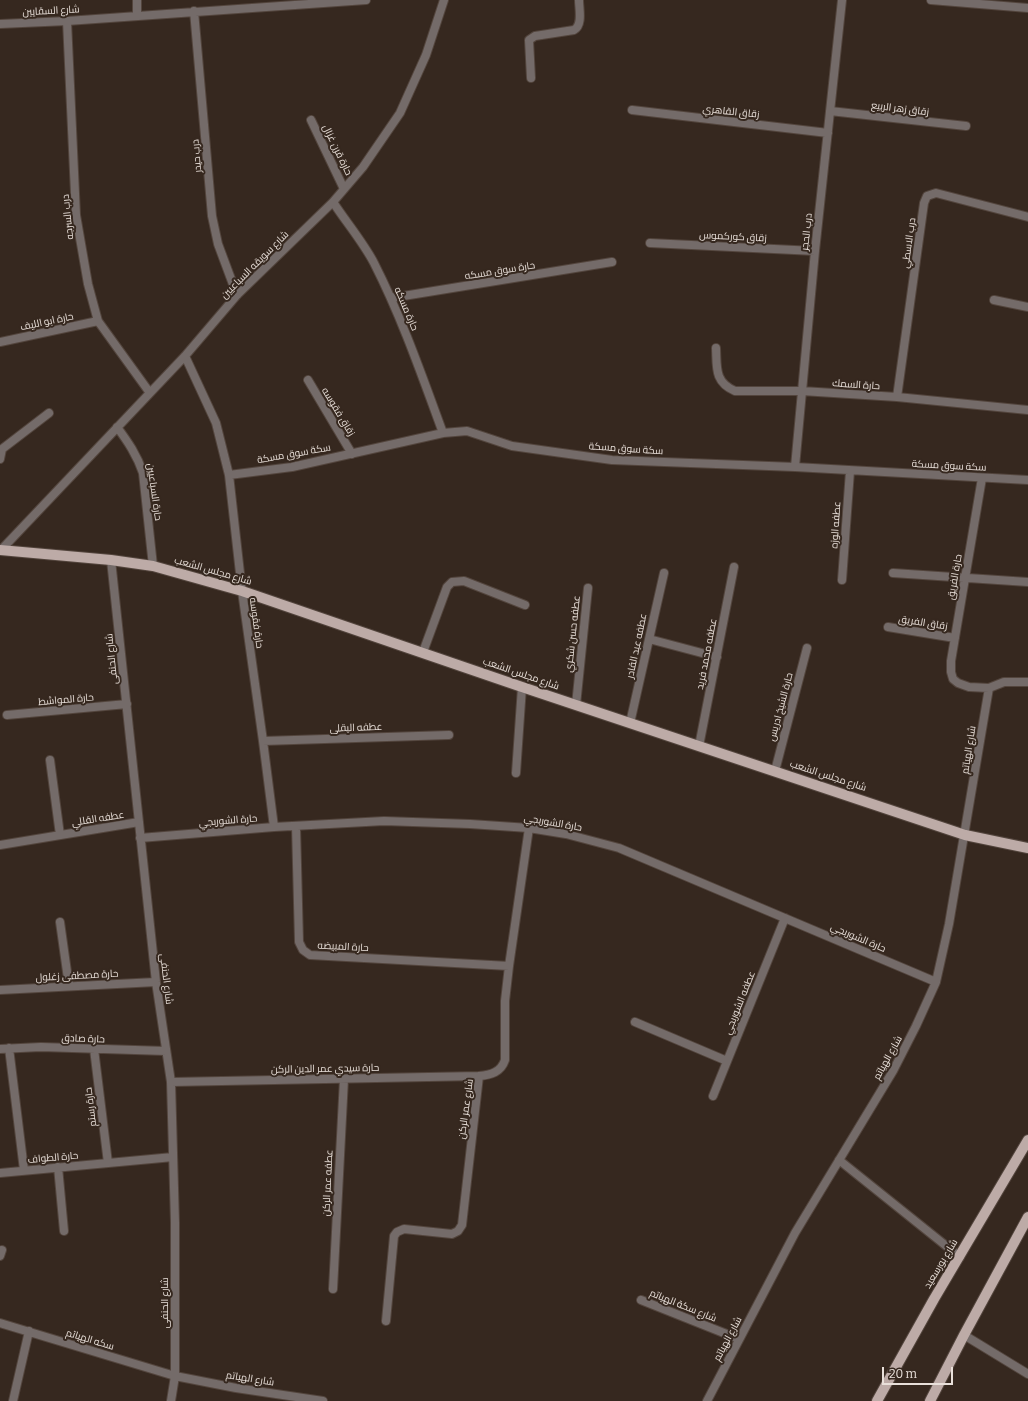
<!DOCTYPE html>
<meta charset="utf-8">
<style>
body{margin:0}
#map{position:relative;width:1028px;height:1401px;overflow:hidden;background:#36281f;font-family:Bitter,serif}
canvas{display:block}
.scale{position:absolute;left:882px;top:1367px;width:71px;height:18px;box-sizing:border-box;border:2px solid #e9e0da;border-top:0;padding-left:5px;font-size:12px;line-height:14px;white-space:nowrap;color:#e9e0da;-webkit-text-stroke:3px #36281f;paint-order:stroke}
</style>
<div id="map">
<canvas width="1028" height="1401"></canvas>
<div class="scale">20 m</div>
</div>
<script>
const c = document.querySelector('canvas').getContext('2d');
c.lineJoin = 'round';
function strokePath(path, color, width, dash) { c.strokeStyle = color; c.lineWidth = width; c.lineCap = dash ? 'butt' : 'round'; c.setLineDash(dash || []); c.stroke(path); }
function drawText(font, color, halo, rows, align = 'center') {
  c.font = font + ' Bitter,Cairo,serif'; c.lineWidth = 4; c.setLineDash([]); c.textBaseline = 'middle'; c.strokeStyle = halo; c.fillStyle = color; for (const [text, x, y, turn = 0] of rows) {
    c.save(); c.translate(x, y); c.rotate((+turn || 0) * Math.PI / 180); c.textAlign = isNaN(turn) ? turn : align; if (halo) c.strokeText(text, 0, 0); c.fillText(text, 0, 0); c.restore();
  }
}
const street = new Path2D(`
 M137 0V16
 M931 0 1028 8
 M194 11 212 216 218 244 237 295
 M67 21 76 215 88 284 98 321 150 393
 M0 24 67 21 366 0
 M531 78 529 40 535 36 574 30C583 25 579 9 579 0
 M632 110 828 133
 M830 111 966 126
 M311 120 344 189
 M333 202C346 222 363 242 374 263 402 318 422 376 443 433
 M650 243 815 251
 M391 298 612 262
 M994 300 1028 307
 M0 342 98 321
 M716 348C717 367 714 382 735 391H802L897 397 1028 410
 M185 356 216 423 229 475 242 591 263 741 274 827
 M308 380 352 454
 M897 397 924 203 927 196 936 193 1028 217
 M117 427C128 442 137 455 143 473L153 566
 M0 459 2 449 49 413
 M795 467 815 251 842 0
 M229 475 292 467 443 433 467 431 512 446 612 460 795 467 1028 480
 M982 478 951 661V672L953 679 958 683 969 687 989 688 1004 682H1028
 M1 550 185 356 237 295 333 202 363 167 400 113 426 55 444 0
 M111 560 156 982 171 1082 175 1223V1376L171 1401
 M893 573 1028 582
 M842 580 850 471
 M888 627 955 638
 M649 639 717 657
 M423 652 447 587 452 582 464 581 525 605
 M576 705 588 588
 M7 715 127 704
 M630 723 664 573
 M263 741 449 735
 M699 746 734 567
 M50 760 60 835
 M775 771 807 648
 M516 773 522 687
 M296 826 299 942 303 950 310 955 509 966
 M140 838 274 827 384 821 470 824 529 828 566 834 619 848 936 982
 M0 845 139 822
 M60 922 69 986
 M0 990 156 982
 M635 1022 727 1061
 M9 1048 24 1170
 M0 1049 41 1047 166 1051
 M94 1049 108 1163
 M171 1082 479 1076
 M713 1096 785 918
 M839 1160 960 1257
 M58 1167 64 1231
 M0 1173 173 1157
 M0 1256 2 1250
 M333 1289 344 1079
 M641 1300 739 1339
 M386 1321 394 1236 397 1232 404 1229 452 1234 458 1231 462 1225 479 1076C491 1075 501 1072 505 1060V1001L509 966 529 828
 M0 1323 175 1376 236 1388 323 1401
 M964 1335 1028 1374
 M13 1401 29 1331
 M707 1401 795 1233 893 1071 916 1026 936 982 949 924 989 688`);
const primary = new Path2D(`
 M0 550 111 560 153 566 242 591 522 687 965 835 1028 848
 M877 1401 934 1299 1028 1140
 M930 1401 964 1335 1028 1217`);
const streetNames = [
 ["شارع السقايين",51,11,-3],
 ["زقاق زهر الربيع",900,109,7],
 ["زقاق القاهري",731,112,6],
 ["حارة قرن غزال",337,150,64],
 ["درب حيدر",197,156,-95],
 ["درب السرجه",68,217,-96],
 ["درب الحجر",807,232,-84],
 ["زقاق كوركموس",733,237,3],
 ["درب الاسطي",909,243,-82],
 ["شارع سويقه السباعيين",255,265,-45],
 ["حارة سوق مسكه",500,271,-9],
 ["حارة مسكه",406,309,67],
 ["حارة ابو الليف",47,322,-12],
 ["حارة السمك",856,385,4],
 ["زقاق فقوسه",338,412,59],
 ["سكة سوق مسكة",626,449,4],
 ["سكة سوق مسكة",294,454,-10],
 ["سكة سوق مسكة",949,466,3],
 ["حارة السباعيين",154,492,82],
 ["عطفه الوزه",836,525,-86],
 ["شارع مجلس الشعب",213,571,16],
 ["حارة الفريق",955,577,-80],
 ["حارة فقوسه",256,623,82],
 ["زقاق الفريق",923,623,9],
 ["عطفه حسن شكري",573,634,-84],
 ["عطفه عبد القادر",637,646,-78],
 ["عطفه محمد فريد",707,654,-79],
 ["شارع الحنفى",112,659,-96],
 ["شارع مجلس الشعب",521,674,19],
 ["حارة المواشط",66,700,-5],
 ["حارة الشيخ ادريس",781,707,-75],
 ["عطفه البقلى",356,728,-2],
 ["شارع الهياتم",969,750,-81],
 ["شارع مجلس الشعب",828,776,18],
 ["عطفه القللي",98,819,-9],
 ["حارة الشوربجي",228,821,-5],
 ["حارة الشوربجي",553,823,10],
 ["حارة الشوربجي",858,938,23],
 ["حارة المبيضه",343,947,3],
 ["حارة مصطفى زغلول",77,976,-3],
 ["شارع الحنفى",166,979,83],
 ["عطفه الشوربجي",740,1003,-68],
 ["حارة صادق",83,1039,2],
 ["شارع الهياتم",888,1058,-61],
 ["حارة سيدي عمر الدين الركن",325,1069,-1],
 ["حارة رستم",91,1107,-97],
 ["شارع عمر الركن",466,1109,-82],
 ["حارة الطواف",53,1158,-5],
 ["عطفه عمر الركن",328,1183,-87],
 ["شارع بورسعيد",941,1264,-59],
 ["شارع الحنفى",165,1303,-90],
 ["شارع سكة الهياتم",683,1306,22],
 ["شارع الهياتم",728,1339,-62],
 ["سكه الهياتم",90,1340,17],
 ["شارع الهياتم",250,1379,9]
];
strokePath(street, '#53453d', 10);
strokePath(primary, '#53453d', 12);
strokePath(street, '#746b69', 8);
strokePath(primary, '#bdaba7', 10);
drawText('10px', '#e9e0da', '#36281f', streetNames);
</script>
